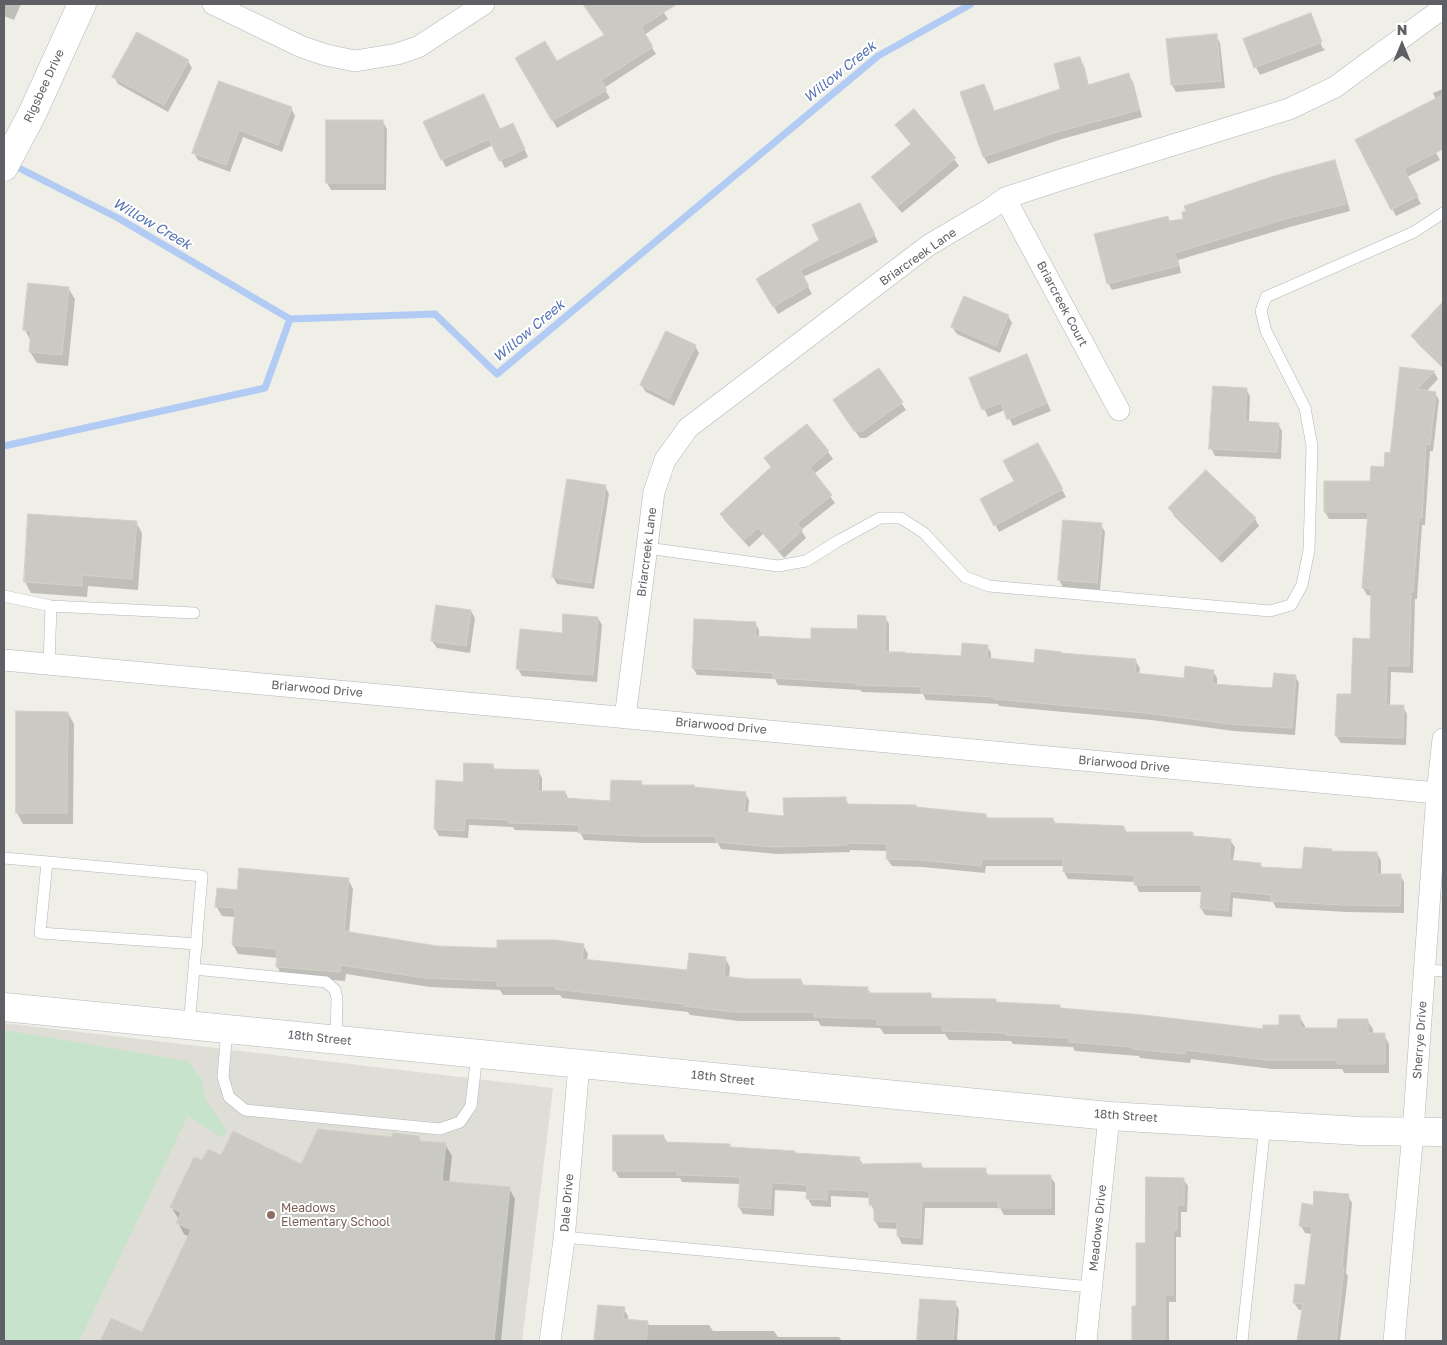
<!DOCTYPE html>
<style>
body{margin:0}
#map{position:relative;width:1447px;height:1345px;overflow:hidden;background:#efeee7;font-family:"Golos Text",sans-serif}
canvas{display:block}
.frame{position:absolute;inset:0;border:5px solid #5f6065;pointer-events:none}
.north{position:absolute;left:1377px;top:20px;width:50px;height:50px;-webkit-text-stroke:4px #fff;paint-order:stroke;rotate:0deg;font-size:14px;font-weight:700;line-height:20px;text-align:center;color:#5f6065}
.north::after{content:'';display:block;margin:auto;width:18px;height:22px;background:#5f6065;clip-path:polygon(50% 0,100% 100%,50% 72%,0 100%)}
</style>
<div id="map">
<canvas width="1447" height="1345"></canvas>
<div class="frame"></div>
<div class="north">N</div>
</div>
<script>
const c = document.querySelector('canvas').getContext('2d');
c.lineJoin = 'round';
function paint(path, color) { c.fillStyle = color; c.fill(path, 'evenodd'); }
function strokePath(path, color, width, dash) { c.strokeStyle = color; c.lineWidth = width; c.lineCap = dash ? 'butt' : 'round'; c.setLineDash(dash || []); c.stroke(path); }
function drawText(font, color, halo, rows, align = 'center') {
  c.font = font + ' "Golos Text",sans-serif'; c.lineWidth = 4; c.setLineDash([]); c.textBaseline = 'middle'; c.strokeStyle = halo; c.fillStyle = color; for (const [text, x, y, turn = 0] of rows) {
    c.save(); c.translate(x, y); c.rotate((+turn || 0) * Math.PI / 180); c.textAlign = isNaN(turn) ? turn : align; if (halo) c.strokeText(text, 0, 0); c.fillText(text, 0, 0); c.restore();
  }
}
const education = new Path2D(`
 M4 1023 553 1088 522 1341H4Z`);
const green = new Path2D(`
 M4 1030 188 1061 201 1079 206 1100 227 1130 223 1138 188 1116 79 1341H4Z`);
const shadow = new Path2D(`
 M4 4H21L14 20 4 16Z
 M593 4H658L668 19 644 35 656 54 604 88 610 98 557 128 517 59 557 63 605 36 587 8Z
 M1312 21 1323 49 1324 48 1325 50 1260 75 1256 67 1245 39Z
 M1216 35 1220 43 1225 88 1176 92 1172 85Z
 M1080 59 1084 66 1089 86 1129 75 1133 82 1142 117 1062 139 988 164 984 157 962 93 984 85 988 93 995 112 1062 90Z
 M188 61 192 68 168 112 118 84 114 77Z
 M220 82 291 108 295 116 282 152 243 137 230 172 198 160 194 153Z
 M1443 89V140L1432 145 1440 160 1407 177 1421 204 1396 216 1357 140 1436 100 1433 93Z
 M383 122 387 129 386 190H331L327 183Z
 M424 122 517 132 528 157 505 168 493 145 446 167Z
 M897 126 954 159 959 166 902 213 877 184 873 177 911 145Z
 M1334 161 1338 169 1350 211 1290 227 1178 260 1181 273 1112 290 1108 283 1167 217 1170 222 1184 220Z
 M863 212 878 242 803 277 812 294 778 314 758 279 821 241Z
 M68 288 75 299 68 366 37 363 30 352 31 341 25 330Z
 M1443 304V368L1417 343 1413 336Z
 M1008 316 1012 323 1000 353 957 334 952 327Z
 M695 346 699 353 674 406 646 392 641 385Z
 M1027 356 1051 411 1013 426 1005 410 988 417 971 379Z
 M1401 368 1434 372 1438 379 1426 392 1435 393 1439 400 1433 451H1430L1425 525H1422L1417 599H1415L1413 673 1391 672 1390 706 1403 707 1407 714 1406 745 1341 743 1336 736 1352 696 1371 640 1372 596 1367 595 1363 588 1368 519H1329L1325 512 1371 482 1386 468 1391 454Z
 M879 370 906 410 866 438H860L838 407Z
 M1246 389 1250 396 1249 422 1278 424 1282 431 1281 459 1215 456 1211 448Z
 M807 426 828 452 833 459 814 474 835 503 801 530 806 538 784 558 763 534 749 547 725 521 721 514 772 468Z
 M1037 444 1066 497 999 532 982 499 1015 481Z
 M605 486 609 494 594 589 557 584 553 577Z
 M1170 508 1255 519 1259 526 1222 563 1174 516Z
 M136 522 142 533 138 590 88 586 87 597 31 593 25 582Z
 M1101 525 1105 532 1100 590 1063 587 1059 580Z
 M471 611 475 618 470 653 437 648 432 641Z
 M885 617 889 624V653L963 657 987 646 991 653V660L1035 664 1061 654 1135 660 1140 668 1139 675 1185 680 1213 671 1217 678V685L1274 689 1295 676 1299 683 1295 735 1234 731 1151 720 999 706 998 704 926 700 923 694 862 692 860 690 778 685 775 679 697 675 693 668 696 620 755 623 759 630V638L812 640 859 631Z
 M598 618 602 625 597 682 522 676 518 669 563 635Z
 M68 713 74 724 73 824H23L17 813Z
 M493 765 495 770 538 771 542 778V792H565L569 800 611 803 641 782 643 786 694 788 745 793 749 800 748 814 785 817 845 798 849 805 916 808 986 815 988 819H1053L1056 824 1124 827 1127 833H1192L1194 837 1230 840 1235 847 1233 861 1260 864 1263 868 1304 871 1331 850 1332 852 1377 853 1381 861V875H1400L1404 882V913L1347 912 1276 908 1273 902 1233 898 1232 917 1205 915 1201 908 1203 892H1139L1135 882 1068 879 1064 872V866H986L985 873 923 867 892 866 887 859 888 851 850 850V852L778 854 721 849 718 843H643L584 840 580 832 515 830 513 827 469 825 468 838 439 836 435 829 437 782 464 783Z
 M348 879 353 889 349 933 436 947 498 949 583 945 588 954 587 960 688 972 725 958 730 967 729 978 747 980H801L804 986 867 988 871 994H930L933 999 1059 1006 1061 1010 1265 1030 1280 1026 1299 1016 1305 1026V1030H1339L1367 1020 1373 1029V1034L1384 1035 1389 1044V1073H1344L1342 1069H1272L1191 1059 1190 1063 1140 1058 1139 1056 1075 1051 1073 1047 1013 1044 1011 1041 949 1040 945 1034H884L880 1028 821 1026 818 1021H739L690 1015 688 1012 562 998 560 995H503L500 990 430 987 346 974 345 981 282 976 277 966 278 958 238 954 233 945 235 917 222 916 216 906 238 892Z
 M663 1136 668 1143 729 1145 731 1148 796 1154 859 1158 863 1165 921 1164 924 1170H985L989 1176H1050L1055 1183V1215H1004L1000 1208H925L923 1245 902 1244 898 1236V1229L879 1228 875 1221V1212L871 1205V1198L831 1196V1207L812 1206 808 1199V1192L775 1190 774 1216 743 1214 739 1207 740 1184 682 1182 680 1178H619L615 1171Z
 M418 1137 421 1142 445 1144 452 1156 449 1183 509 1188 515 1199 501 1341H101L111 1319 143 1334 189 1237 184 1234 178 1223 180 1219 178 1218 171 1207 203 1162 222 1157 302 1166 391 1138Z
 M1183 1179 1188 1186 1187 1212H1181V1237H1176V1302H1169V1341H1133V1307H1137L1146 1244Z
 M1348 1196 1352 1203 1346 1273 1348 1276 1340 1341H1298L1303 1310H1299L1294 1303 1306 1287 1312 1234 1305 1233 1301 1226 1314 1206Z
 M921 1300 955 1302 959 1310 957 1341H918Z
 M599 1306 624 1309 628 1316V1320L647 1322 649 1325H709L713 1331H774L778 1337H839L842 1341H595Z`);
const stream = new Path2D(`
 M11 164 118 218 290 319 435 314 497 374 878 56 971 4
 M4 446 265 388 290 319`);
const building = new Path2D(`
 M583 4H677L641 27 653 47 601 80 607 90 552 121 515 58 545 41 557 61 604 35Z
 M1311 13 1322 42 1254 68 1243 39Z
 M137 32 189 60 164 105 112 77Z
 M1217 34 1221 81 1171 85 1166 39Z
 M1080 57 1088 85 1129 73 1139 110 1057 132 983 157 960 92 984 84 994 111 1060 89 1054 64Z
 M219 81 292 107 278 145 239 130 226 165 192 153Z
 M484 94 500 129 513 123 525 149 499 161 489 139 441 160 423 122Z
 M1443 95V149L1404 169 1418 196 1391 210 1355 140Z
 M914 109 956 158 897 207 871 177 911 144 895 125Z
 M326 120H383V183H326Z
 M1335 160 1346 204 1285 219 1175 253 1178 266 1107 284 1094 234 1168 216 1169 221 1183 219 1182 212 1186 211 1184 206 1274 176Z
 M860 203 875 235 800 270 809 286 773 307 756 279 819 240 812 225Z
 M28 283 69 287 62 355 29 352 31 331 23 330Z
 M964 296 1009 315 996 346 951 327Z
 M1443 302V366L1411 336Z
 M666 331 696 345 669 399 640 385Z
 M1027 354 1047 403 1007 420 1001 403 982 410 969 378Z
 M1400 367 1435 371 1417 389 1436 392 1430 445 1426 444 1422 518H1419L1413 592H1411L1409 666H1387L1386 705H1404L1403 738 1335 736 1337 694H1351L1353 638 1370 639 1371 589 1362 588 1368 512H1324V481H1370L1371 466 1384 467 1385 452 1390 453Z
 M879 368 903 402 862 431H854L833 400Z
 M1213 386 1247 388 1245 421 1279 423 1277 452 1209 449Z
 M807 424 829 451 810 467 832 495 797 523 803 530 779 551 758 528 744 540 720 514 771 467 764 458Z
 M1038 443 1063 489 994 526 980 499 1014 481 1003 461Z
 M1206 470 1256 518 1218 557 1168 508Z
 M567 479 606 485 591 583 552 577Z
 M28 514 137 521 132 579 82 575V586L24 582Z
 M1063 520 1102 523 1097 583 1058 580Z
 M436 605 471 610 466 646 431 641Z
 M563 614 598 617 593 675 516 669 520 629 562 633Z
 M858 615 886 616 885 652H905V653L961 656 962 643 988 645 987 658 1034 663 1035 649 1061 652V653L1136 659 1135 673 1184 678 1185 666 1214 670 1212 684 1272 688 1274 673 1296 675 1292 728 1229 724 1146 713 994 699V697L921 693V687L856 685V683L773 678V673L692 668 694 619 756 622 755 636 811 639V628L857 629Z
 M16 711 68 712 67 813H16Z
 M464 763 493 764V769L539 770 538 791H565V798L610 801 611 780 642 781 641 785H694V787L746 792 744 812 784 816 783 798 846 797V804L916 805V807L986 814V818H1053V823L1124 826V832H1193V836L1231 839 1229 860 1261 863 1260 867 1302 869 1304 847 1332 849 1331 851 1377 852V874H1401L1400 906 1342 905 1271 901V895L1230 891 1228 911 1200 908 1202 885H1134V875L1063 872V859H982L981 866 919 860 886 859 887 844 847 843V845L773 847 716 842V836H638L578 833 579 825 509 823V820L465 818 464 831 434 829 436 780 463 782Z
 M239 868 349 878 344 931 437 946 497 948V940H556L584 944 582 959 687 970 689 953 726 957 724 976 747 979H801V985L868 987 867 993H931V998L996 999V1002L1060 1005V1008L1143 1015 1263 1029V1025H1279V1015H1300V1028H1337L1338 1019H1368V1033H1385V1064H1337V1060H1266L1186 1050 1185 1054 1133 1049V1047L1069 1042V1038L1006 1035V1033L942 1031V1025H877V1019L814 1017V1012H733L684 1006V1004L555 989 556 986H497V981L424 978 341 965 340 972 276 967 277 949 232 945 235 908 215 907 217 888 237 890Z
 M318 1129 391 1137 393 1133 419 1136 420 1141 446 1143 442 1181 510 1187 494 1341H100L111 1318 142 1332 191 1230 176 1223 181 1213 170 1207 194 1157 202 1160 208 1149 221 1155 233 1131 301 1164Z
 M613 1135H664V1142L730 1144V1147L795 1151V1153L860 1157 859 1164 921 1163V1168H986V1175H1051V1208H998V1201H922L920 1238 897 1236V1222L874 1221V1205H869V1191L827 1189V1200L806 1199 807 1185 772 1183 770 1209 738 1207 740 1177 677 1175V1171H613Z
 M1146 1177 1184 1178V1205H1177V1230H1173V1295H1165V1341H1132V1306H1136V1243H1145Z
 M1314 1191 1349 1194 1342 1267 1344 1268 1336 1341H1297L1303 1304 1293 1303 1295 1284 1305 1285 1312 1227 1299 1226 1302 1203 1313 1205Z
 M920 1299 956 1301 953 1341H917Z
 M598 1305 625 1307 623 1319 648 1321 646 1341H594Z`);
const lane = new Path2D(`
 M647 548 778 566 806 561 838 541 880 518H901L924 533 965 577 989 586 1270 611 1291 605 1302 585 1309 550 1312 446 1305 408 1266 331 1261 311 1266 297 1414 232 1443 213
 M4 596 51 606 194 613
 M49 664 51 606
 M4 858 202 876 194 969 326 982 335 990 337 998 336 1040
 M47 862 40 933 197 944
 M1425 970 1443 971
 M189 1026 194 969
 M227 1029 223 1077 229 1097 245 1110 440 1129 460 1122 471 1106 477 1054
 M564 1237 1091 1287
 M1242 1341 1265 1125`);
const street = new Path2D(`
 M213 4 302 47 326 55 355 61 397 54 418 47 484 4
 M1005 198 1119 410
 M4 660 1437 793
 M625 718 654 492 665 460 688 428 929 245 990 209 1005 198 1060 180 1289 109 1335 87 1443 8
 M550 1341 564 1240 579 1064
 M1086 1341 1109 1116
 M1394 1341 1413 1132 1437 793 1443 739`);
const secondary = new Path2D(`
 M4 167 32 114 82 4
 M4 1007 1109 1116 1360 1131 1443 1132`);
const markers = [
 [271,1215,5,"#8d6e63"]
];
const streetNames = [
 ["Rigsbee Drive",44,86,-65],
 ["Briarcreek Lane",918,257,-35],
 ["Briarcreek Court",1062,304,62],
 ["Briarcreek Lane",647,552,-83],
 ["Briarwood Drive",317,689,5],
 ["Briarwood Drive",721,726,5],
 ["Briarwood Drive",1124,764,5],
 ["18th Street",320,1038,6],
 ["Sherrye Drive",1420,1040,-86],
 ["18th Street",723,1078,6],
 ["18th Street",1126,1116,4],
 ["Dale Drive",567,1203,-85],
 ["Meadows Drive",1098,1228,-84]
];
const educationNames = [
 ["Meadows",281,1208],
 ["Elementary School",281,1222]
];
const waterNames = [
 ["Willow Creek",840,72,-39],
 ["Willow Creek",152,224,30],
 ["Willow Creek",529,331,-40]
];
paint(education, '#deded6');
paint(green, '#c7e3cc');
paint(shadow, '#0003');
strokePath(stream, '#b2cbf4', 7);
paint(building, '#cac9c4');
strokePath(building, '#d3d1c6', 1);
strokePath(lane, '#b4b5ba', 12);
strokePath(street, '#b4b5ba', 22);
strokePath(secondary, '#b6b7bc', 29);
strokePath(lane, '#fff', 11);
strokePath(street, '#fff', 21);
strokePath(secondary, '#fff', 28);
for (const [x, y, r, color] of markers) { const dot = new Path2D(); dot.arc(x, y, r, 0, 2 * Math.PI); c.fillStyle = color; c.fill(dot); strokePath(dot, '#fff', 2); }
drawText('12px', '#5f6065', '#fff', streetNames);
drawText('12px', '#785e54', '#fff', educationNames, 'left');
drawText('italic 14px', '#5774b5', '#fff', waterNames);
</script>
